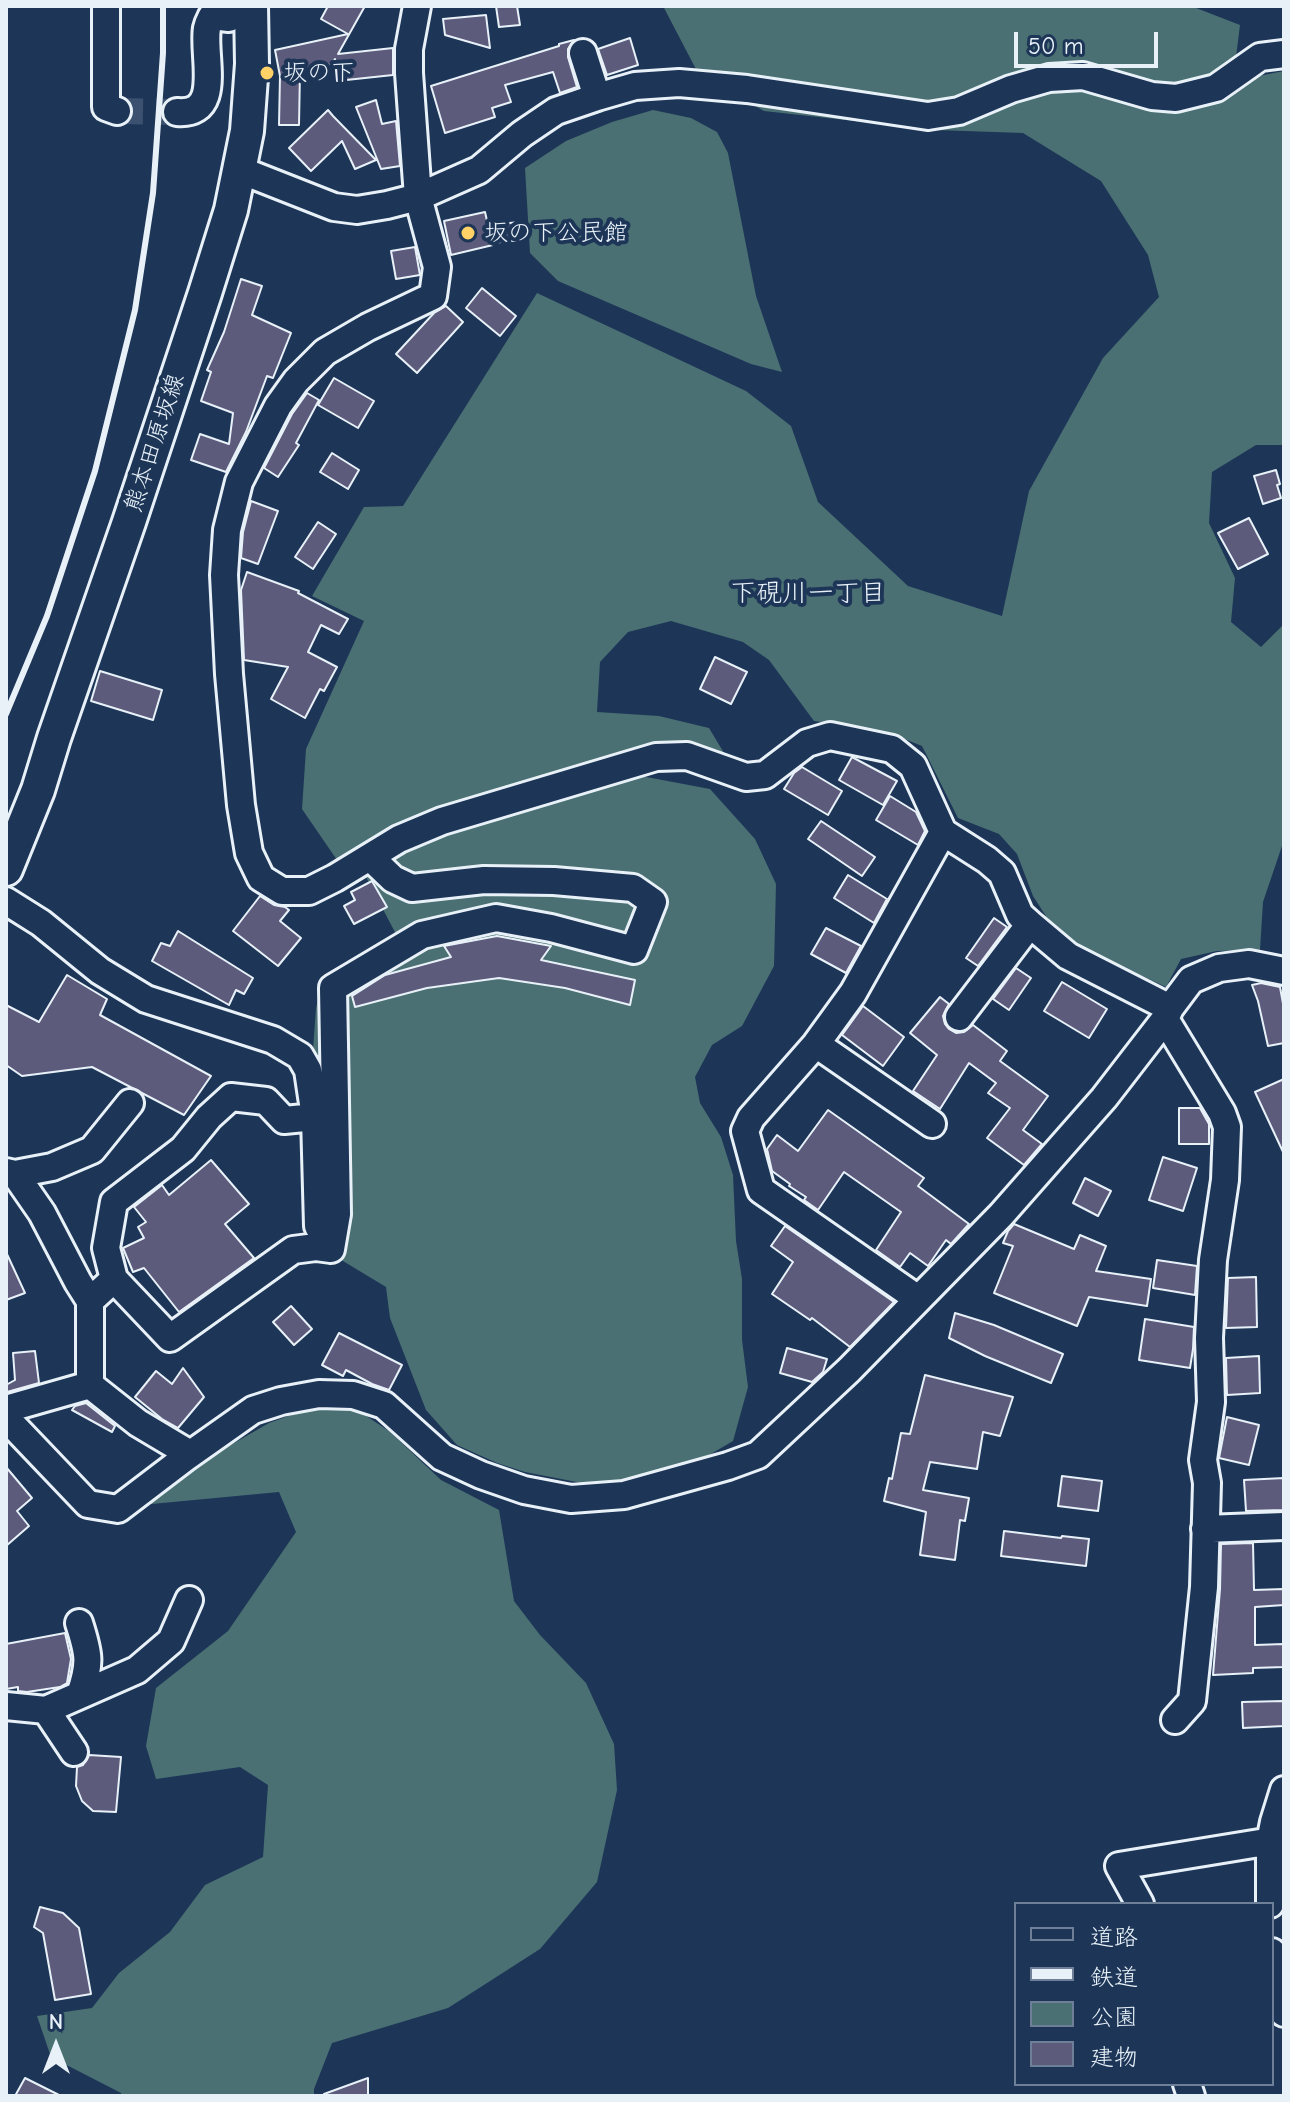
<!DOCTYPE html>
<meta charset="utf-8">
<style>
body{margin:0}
#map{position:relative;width:1290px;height:2102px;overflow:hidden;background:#1d3557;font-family:"Comic Neue","Klee One",sans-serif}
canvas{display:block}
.frame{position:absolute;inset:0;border:8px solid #e8f1f8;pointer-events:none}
.legend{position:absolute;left:1014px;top:1902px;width:260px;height:184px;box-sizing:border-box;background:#1d3557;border:2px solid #6e8097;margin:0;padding:10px 14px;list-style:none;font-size:24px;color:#e8f1f8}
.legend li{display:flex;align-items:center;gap:16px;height:40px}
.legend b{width:40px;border:2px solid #6e8097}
.north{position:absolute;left:16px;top:2006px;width:80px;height:80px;-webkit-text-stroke:6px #1d3557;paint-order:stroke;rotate:0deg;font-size:22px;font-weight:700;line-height:32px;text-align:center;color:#e8f1f8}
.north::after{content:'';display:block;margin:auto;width:28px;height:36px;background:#e8f1f8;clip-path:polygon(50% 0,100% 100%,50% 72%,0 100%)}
.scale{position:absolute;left:1014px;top:32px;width:144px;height:36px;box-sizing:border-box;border:4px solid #e8f1f8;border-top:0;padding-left:10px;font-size:24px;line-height:28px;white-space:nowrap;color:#e8f1f8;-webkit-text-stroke:6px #1d3557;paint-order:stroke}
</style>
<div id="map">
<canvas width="1290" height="2102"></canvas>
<div class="frame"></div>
<ul class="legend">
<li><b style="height:10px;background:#1d3557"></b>道路</li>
<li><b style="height:10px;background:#e8f1f8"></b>鉄道</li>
<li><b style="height:22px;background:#4a7073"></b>公園</li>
<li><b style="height:22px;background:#5c5b7c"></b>建物</li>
</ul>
<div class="north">N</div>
<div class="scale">50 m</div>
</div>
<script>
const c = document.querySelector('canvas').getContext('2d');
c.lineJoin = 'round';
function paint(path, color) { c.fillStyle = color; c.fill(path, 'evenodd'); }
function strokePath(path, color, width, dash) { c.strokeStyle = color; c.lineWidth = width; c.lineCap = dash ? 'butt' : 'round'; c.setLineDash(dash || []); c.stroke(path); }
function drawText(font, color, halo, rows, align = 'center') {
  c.font = font + ' "Comic Neue","Klee One",sans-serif'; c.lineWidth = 8; c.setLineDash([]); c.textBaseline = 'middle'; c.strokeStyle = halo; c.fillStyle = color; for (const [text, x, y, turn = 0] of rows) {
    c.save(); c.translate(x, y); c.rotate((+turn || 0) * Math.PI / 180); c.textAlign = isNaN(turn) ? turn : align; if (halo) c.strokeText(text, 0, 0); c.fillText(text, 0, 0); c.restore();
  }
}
const green = new Path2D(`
 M663 6H1191L1240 25 1233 81 1284 71V445H1256L1212 472 1209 523 1235 578 1231 622 1261 647 1284 624V840L1263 902 1260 950 1217 951 1181 959 1166 987 1060 938 1033 896 1017 854 999 834 958 818 922 746 887 732 814 721 769 660 743 642 671 621 628 632 600 662 597 712 659 716 709 728 727 758 694 751 436 815 337 860 302 809 306 749 364 621 312 596 364 507 403 506 537 293 746 391 791 426 818 502 908 586 1002 616 1029 491 1103 358 1159 297 1148 255 1101 181 1023 133 936 130 764 111 698 73Z
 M653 110 691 118 717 132 728 153 756 296 782 372 751 364 558 281 530 253 525 168 566 141 612 122Z
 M641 776 710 789 755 839 776 884 774 966 742 1026 712 1045 695 1077 700 1103 721 1137 733 1175 736 1241 742 1279V1340L748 1387 733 1441 699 1461 655 1474 592 1485 525 1472 497 1463 457 1445 426 1410 390 1318 386 1287 338 1258 311 1078 316 1008 323 980 397 936 365 875 420 842Z
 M313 1407 357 1410 389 1431 441 1480 499 1510 514 1601 540 1635 586 1683 614 1744 617 1790 597 1882 540 1949 448 2008 332 2043 314 2089V2096H122L121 2093 51 2057 37 2016 92 2008 119 1973 170 1932 205 1885 263 1857 268 1785 240 1767 156 1779 146 1746 156 1688 228 1631 296 1532 279 1492 141 1505 222 1450 269 1423Z`);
const building = new Path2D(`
 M328 6H365L338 54 393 48V75L337 81 335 59 332 64 300 71 299 125H279L280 76 275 50 348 34 321 19Z
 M496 6H517L520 25 499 27Z
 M486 15 490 48 445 35 443 19Z
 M630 38 638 65 607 75 598 49Z
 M574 40 568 49V57L577 87 560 93 553 72 505 85 511 102 492 108 495 117 445 133 431 86 559 46V44Z
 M376 100 382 124 396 121 400 166 381 169 356 107Z
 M328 110 333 116 376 160 355 169 342 141 311 171 289 148Z
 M485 212 488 225 520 222 521 240 492 243 493 245 451 255 444 221Z
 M415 247 420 275 396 279 391 251Z
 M241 279 262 286 252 315 291 333 273 378 267 376 246 432 226 472 191 460 200 434 229 444 233 413 201 401 211 372 207 370 224 332Z
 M482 288 516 316 500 336 466 308Z
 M446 306 463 322 417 373 396 354 434 313Z
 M334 378 374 401 358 428 318 405Z
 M307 393 319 400 296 443 299 445 278 477 264 468 292 414Z
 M332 453 359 470 348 489 320 472Z
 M1276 470 1280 484 1277 485 1281 498 1263 504 1254 476Z
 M251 501 278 511 258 564 241 558 243 532Z
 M1249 518 1268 554 1238 569 1218 533Z
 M318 522 336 534 313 569 295 557Z
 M247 572 299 591 298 593 348 619 339 634 321 625 308 652 337 667 324 691 320 689 305 718 271 699 288 667 244 660 241 590Z
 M715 657 747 672 731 704 700 689Z
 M100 671 162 690 153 720 91 701Z
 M852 757 897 781 883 805 839 780Z
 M802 767 842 791 828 815 784 789 794 773Z
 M890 796 916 812 925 831 918 845 876 820Z
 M821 821 875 857 862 876 808 839Z
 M848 875 887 899 874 923 834 898Z
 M372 881 387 907 354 924 344 906 355 900 351 892Z
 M260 896 274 905 285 907 289 910 280 921 301 938 278 966 233 931Z
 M994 918 1007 927 978 966 966 958Z
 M826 928 861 946 846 973 811 954Z
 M178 931 253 978 244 994 236 990 229 1005 152 961 161 943 170 946Z
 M497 936 551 946 541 960 635 980 630 1005 565 988 499 978 427 988 355 1007 352 996 385 975 451 957 444 946Z
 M1016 968 1031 978 1009 1010 993 999Z
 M67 975 107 999 100 1015 211 1076 184 1115 92 1067 22 1076 6 1065V1005L39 1022Z
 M1062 982 1107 1009 1089 1038 1044 1011Z
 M1261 983 1280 987 1284 1009V1043L1268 1046 1258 1001 1252 985Z
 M940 997 949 1004 943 1016 945 1024 949 1029 956 1033 964 1032 973 1025 1007 1051 1000 1061 1048 1096 1023 1130 1042 1144 1024 1165 987 1138 1010 1108 988 1093 996 1083 969 1063 940 1109 913 1091 937 1055 910 1033Z
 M863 1006 904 1037 883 1066 842 1035Z
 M1284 1079V1154L1255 1092Z
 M1179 1108H1200L1209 1124V1144H1179Z
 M828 1110 924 1178 918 1186 969 1224 951 1244 946 1240 928 1266 910 1253 900 1267 876 1250 901 1212 844 1172 818 1210 804 1200 806 1197 789 1186 790 1184 772 1171 767 1149 777 1135 798 1151Z
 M1163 1157 1197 1168 1183 1211 1149 1200Z
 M211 1160 249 1204 225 1224 254 1258 179 1312 144 1268 133 1272 123 1248 144 1238 138 1227 146 1222 134 1207 162 1185 169 1195Z
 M1085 1178 1111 1191 1098 1216 1073 1203Z
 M1014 1224 1074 1249 1080 1235 1106 1246 1096 1271 1151 1279 1147 1306 1089 1297 1077 1326 994 1293 1013 1246 1003 1243 1008 1231Z
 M785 1226 894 1302 850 1347 812 1318 810 1320 772 1294 793 1262 771 1246Z
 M6 1252 25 1293 6 1300Z
 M1157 1260 1197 1266 1195 1295 1153 1288Z
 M1256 1277 1257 1327 1226 1328 1228 1278Z
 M291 1306 312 1329 294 1345 273 1322Z
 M955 1313 994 1325 1063 1354 1051 1383 985 1356 949 1338Z
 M1145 1319 1194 1327 1193 1349 1190 1368 1139 1360Z
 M339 1333 402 1365 389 1390 372 1384 346 1370 343 1376 322 1365Z
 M787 1348 827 1359 823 1372 812 1382 780 1373Z
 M35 1351 39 1383 7 1392 6 1385 15 1380 13 1353Z
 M1259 1356 1260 1393 1227 1395 1226 1358Z
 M183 1368 204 1397 178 1428 162 1419 135 1397 156 1371 172 1384Z
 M925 1375 1013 1397 1000 1436 983 1432 977 1469 930 1462 923 1490 969 1498 965 1521 960 1520 955 1560 920 1555 926 1512 884 1501 889 1478 892 1479 901 1433 910 1434Z
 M86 1403 115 1426 112 1432 72 1410 75 1406Z
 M1227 1417 1259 1425 1249 1465 1219 1458Z
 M6 1467 32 1498 17 1511 29 1526 6 1546Z
 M1062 1476 1102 1481 1098 1511 1058 1506Z
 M1284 1478V1510L1246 1511 1244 1480Z
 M1004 1531 1061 1538 1062 1536 1089 1539 1086 1566 1001 1556Z
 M1253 1543 1254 1590 1284 1589V1605L1255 1607V1645L1284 1644V1667L1253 1668V1673L1213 1675 1220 1589 1221 1544Z
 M65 1633 71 1659 67 1683 60 1687 27 1692 18 1691V1687L6 1689V1644Z
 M1284 1701V1726L1243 1728 1242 1702Z
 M89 1755 121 1757 116 1812 93 1811 82 1801 76 1786 77 1767 83 1765Z
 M40 1907 63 1913 79 1928 91 1994 55 2000 43 1933 34 1927Z
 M25 2078 61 2096H15Z
 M368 2078V2096H324V2094Z`);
const minorTunnel = new Path2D(`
 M117 111 177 112`);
const minor = new Path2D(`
 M106 6V107L117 111
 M417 6 409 49V73L418 197 437 267 433 296 368 327 325 352 296 381 278 406 239 482 227 530 224 575 229 674 241 805 249 853 261 878 282 891H309L335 878 399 839 442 821 656 757 687 756 746 777 765 775 807 743 830 736 892 749 913 766 943 832 987 860 1002 873 1020 915 1030 924 1068 956 1170 1008
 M597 97 635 86 679 83 747 89 928 116 959 111 1011 89 1049 78 1083 76 1152 96 1176 98 1216 88 1260 57 1284 54
 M177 112C224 116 202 55 207 28 208 23 210 20 212 16L229 18V6
 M240 170 334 207 357 210 387 205 418 197 479 170 522 134 556 111 597 97 583 53
 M6 901 41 923 100 971 146 999 273 1040 300 1056 308 1070 315 1117 318 1226 331 1249 316 1247 293 1250 170 1338 114 1279 90 1301
 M959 1017 1030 924
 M1165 1019 1222 1113 1227 1127 1225 1180 1213 1260 1209 1338 1211 1402 1203 1460 1207 1483 1204 1587 1192 1701 1175 1720
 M816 1044 751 1118 745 1131 761 1190 918 1299
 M932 1124 816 1044 853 993 943 832
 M6 1172 15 1174 42 1213 78 1282 90 1301V1385L138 1423 190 1454
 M15 1174 52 1167 92 1150 130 1103
 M331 1249 337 1214 333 988 422 935 496 918 551 928 634 950 653 902 633 888 554 881 484 880 412 888 393 879 370 857
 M114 1279 106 1248 114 1202 183 1149 209 1117 231 1097 266 1101 284 1120 315 1117
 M6 1409 90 1385
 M6 1418 88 1504 118 1509 185 1458 253 1410 281 1401 319 1394 353 1395 384 1405 442 1457 481 1475 524 1490 571 1499 624 1495 728 1466 758 1455 849 1370 1001 1215 1104 1098 1165 1019 1170 1008 1191 980 1219 968 1249 964 1284 971
 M1205 1529 1284 1526
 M79 1623C89 1654 91 1663 80 1695
 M6 1706 46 1710 137 1670 171 1641 189 1600
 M46 1710 74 1752
 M1140 1904 1119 1866 1284 1839
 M1270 1904V1842L1274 1822 1284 1790
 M1272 1952 1284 2013
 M1187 2084 1191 2096`);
const major = new Path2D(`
 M6 869 38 790 54 738 129 522 205 293 231 210 247 131 252 64 251 6`);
const rail = new Path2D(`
 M6 714 47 616 95 471 135 310 153 193 163 53V6`);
const markers = [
 [267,73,8,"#ffd166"],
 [468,233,8,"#ffd166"]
];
const poiNames = [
 ["坂の下",283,73],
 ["坂の下公民館",484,233]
];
const streetNames = [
 ["熊本田原坂線",155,443,-72]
];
const neighbourhoodNames = [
 ["下硯川一丁目",808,594]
];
paint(green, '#4a7073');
paint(building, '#5c5b7c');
strokePath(building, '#e8f1f8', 2);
strokePath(minorTunnel, '#3b516f', 26, [26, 13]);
strokePath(minor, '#e8f1f8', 32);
strokePath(major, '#e8f1f8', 38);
strokePath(minor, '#1d3557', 26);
strokePath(major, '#1d3557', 32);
strokePath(rail, '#e8f1f8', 6);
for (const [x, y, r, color] of markers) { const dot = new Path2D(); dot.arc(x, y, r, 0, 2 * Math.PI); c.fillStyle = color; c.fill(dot); strokePath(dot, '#1d3557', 3); }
drawText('24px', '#e8f1f8', '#1d3557', poiNames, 'left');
drawText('24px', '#e8f1f8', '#1d3557', streetNames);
drawText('26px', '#e8f1f8', '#1d3557', neighbourhoodNames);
</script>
